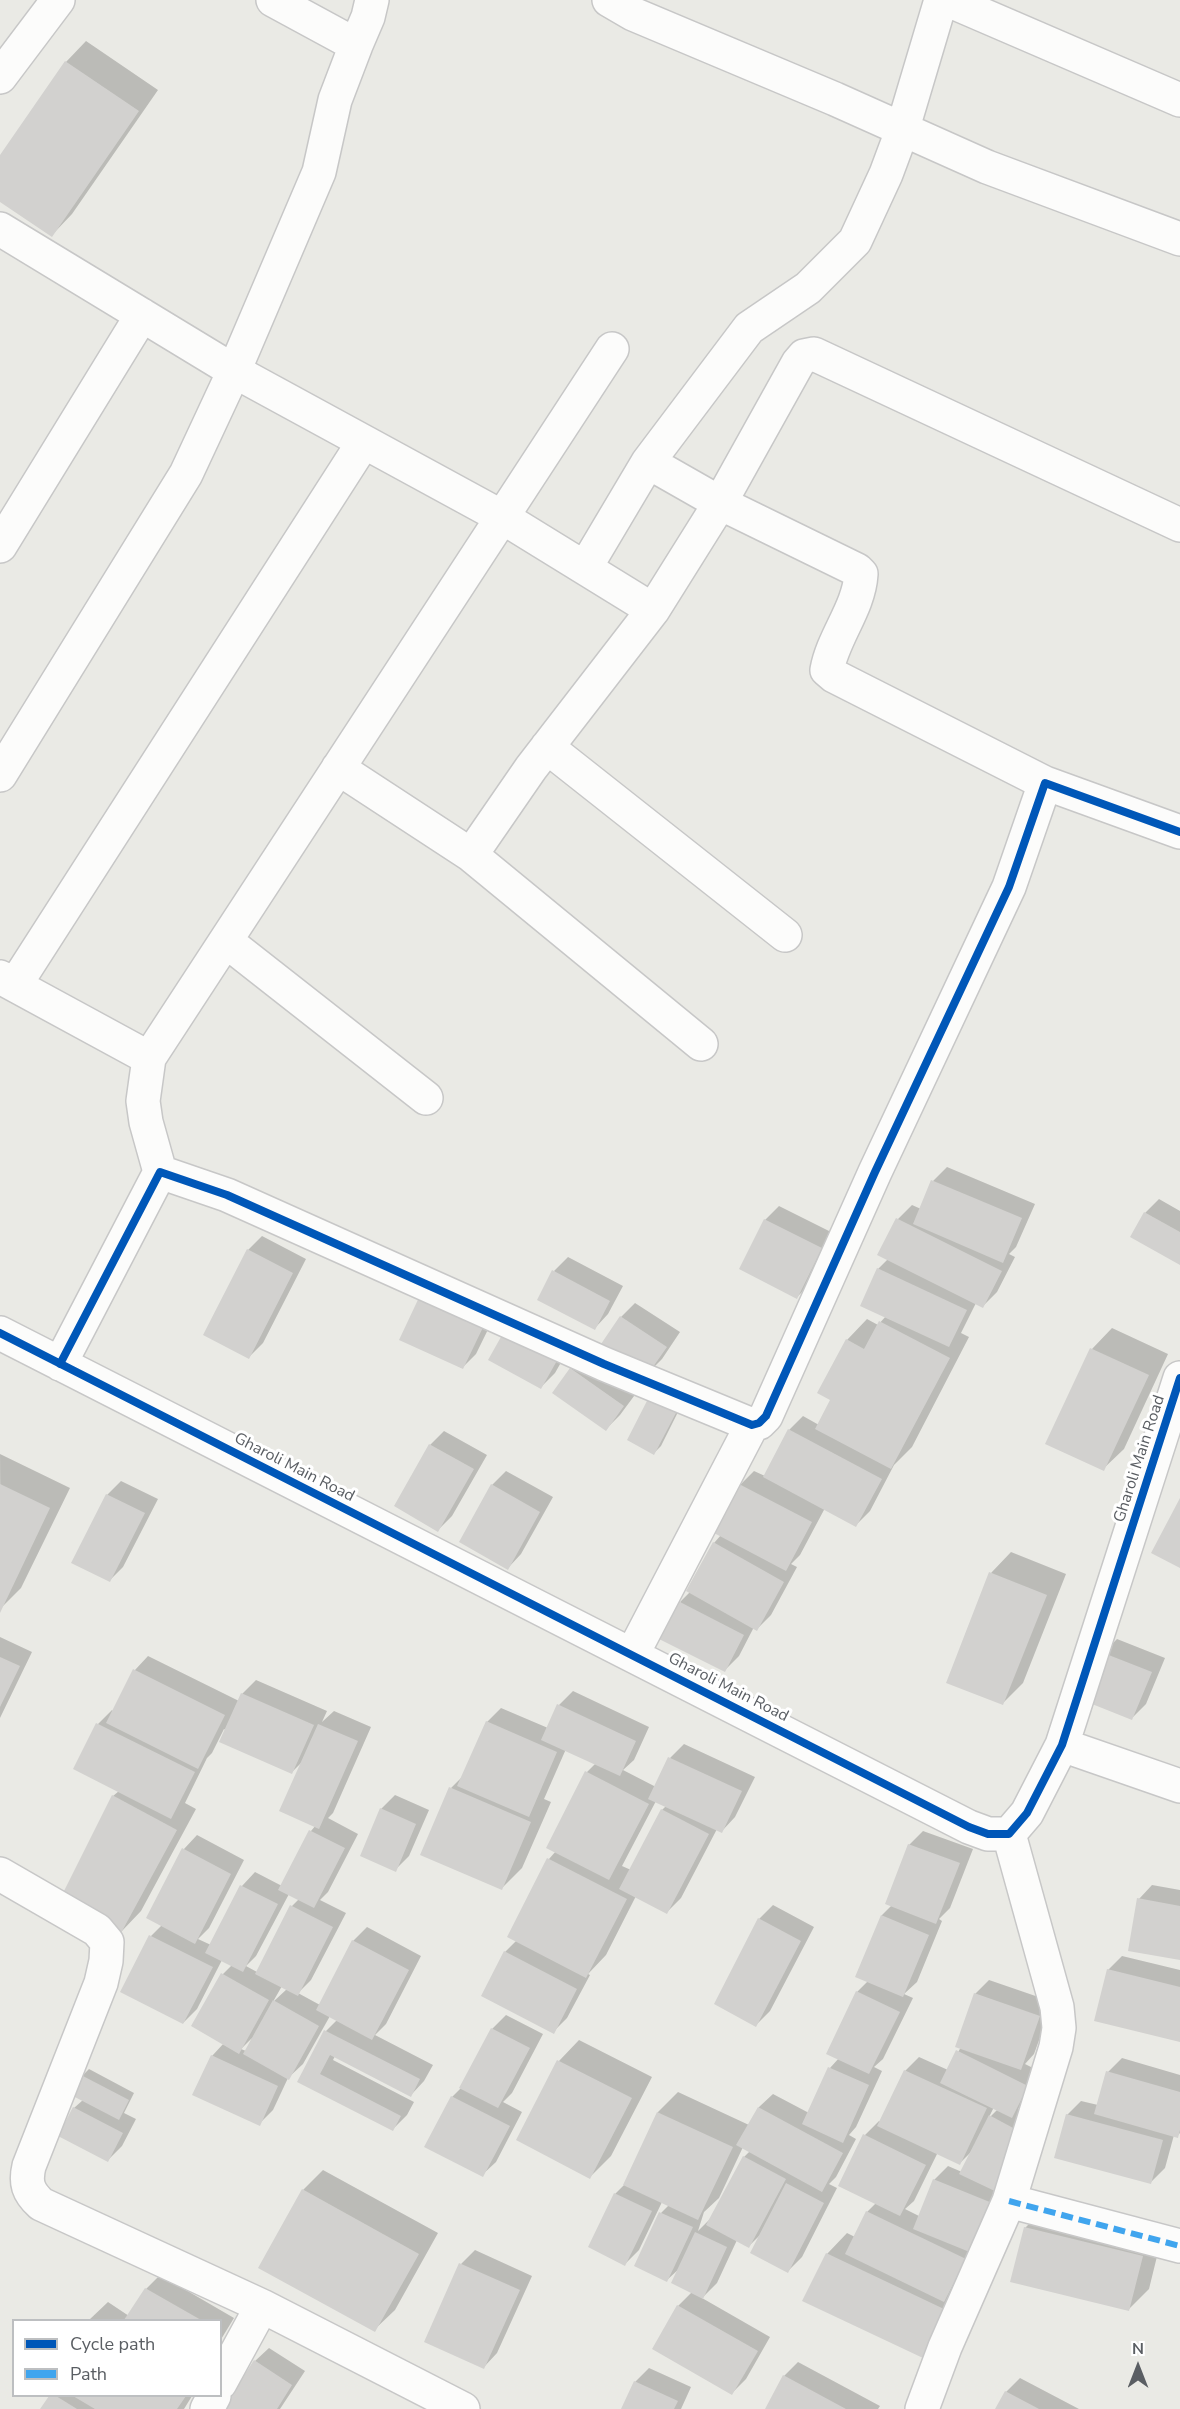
<!DOCTYPE html>
<style>
body{margin:0}
#map{position:relative;width:1180px;height:2409px;overflow:hidden;background:#eaeae5;font-family:"Nunito Sans",sans-serif}
canvas{display:block}
.legend{position:absolute;left:12px;top:2319px;width:210px;height:78px;box-sizing:border-box;background:#fff;border:2px solid #bdbfc1;margin:0;padding:8px 10px;list-style:none;font-size:18px;color:#5a5e63}
.legend li{display:flex;align-items:center;gap:12px;height:30px}
.legend b{width:30px;border:2px solid #bdbfc1}
.north{position:absolute;left:1108px;top:2337px;width:60px;height:60px;-webkit-text-stroke:4px #fff;paint-order:stroke;rotate:0deg;font-size:16px;font-weight:700;line-height:24px;text-align:center;color:#5a5e63}
.north::after{content:'';display:block;margin:auto;width:21px;height:27px;background:#5a5e63;clip-path:polygon(50% 0,100% 100%,50% 72%,0 100%)}
</style>
<div id="map">
<canvas width="1180" height="2409"></canvas>
<ul class="legend">
<li><b style="height:8px;background:#0057b8"></b>Cycle path</li>
<li><b style="height:8px;background:#40a5ee"></b>Path</li>
</ul>
<div class="north">N</div>
</div>
<script>
const c = document.querySelector('canvas').getContext('2d');
c.lineJoin = 'round';
function paint(path, color) { c.fillStyle = color; c.fill(path, 'evenodd'); }
function strokePath(path, color, width, dash) { c.strokeStyle = color; c.lineWidth = width; c.lineCap = dash ? 'butt' : 'round'; c.setLineDash(dash || []); c.stroke(path); }
function drawText(font, color, halo, rows, align = 'center') {
  c.font = font + ' "Nunito Sans",sans-serif'; c.lineWidth = 6; c.setLineDash([]); c.textBaseline = 'middle'; c.strokeStyle = halo; c.fillStyle = color; for (const [text, x, y, turn = 0] of rows) {
    c.save(); c.translate(x, y); c.rotate((+turn || 0) * Math.PI / 180); c.textAlign = isNaN(turn) ? turn : align; if (halo) c.strokeText(text, 0, 0); c.fillText(text, 0, 0); c.restore();
  }
}
const shadow = new Path2D(`
 M86 41 158 90 72 214 52 235 0 200V157L66 62Z
 M947 1167 1035 1204 1016 1247 1009 1254 1015 1257 997 1292 983 1306 976 1303 961 1333 969 1337 912 1447 894 1465 870 1511 856 1525 825 1508 800 1555 791 1564 797 1567 771 1615 757 1629 754 1627 739 1656 725 1670 680 1602 690 1592 714 1543 721 1535 716 1532 740 1485 754 1471 765 1476 789 1430 803 1416 819 1425 832 1399 847 1340 867 1319 878 1325 886 1316 878 1269 888 1259 879 1254 898 1219 912 1205 921 1209 933 1181Z
 M1159 1199 1180 1211V1262L1145 1213Z
 M779 1206 835 1234 811 1283 797 1297 765 1220Z
 M262 1236 306 1259 263 1343 249 1357 248 1250Z
 M568 1257 623 1286 608 1314 595 1328 554 1271Z
 M635 1303 680 1332 662 1359 648 1373 604 1343 621 1317Z
 M500 1305 476 1354 462 1368 401 1339Z
 M1112 1328 1168 1354 1124 1449 1103 1469 1092 1349Z
 M572 1343 555 1373 541 1387 490 1359Z
 M585 1355 637 1392 620 1415 606 1429 571 1369Z
 M682 1404 661 1446 654 1453 629 1440Z
 M444 1431 487 1455 452 1516 438 1530 430 1445Z
 M0 1454 70 1488 21 1588 1 1608Z
 M506 1471 553 1497 521 1554 508 1568 492 1485Z
 M121 1481 158 1499 123 1567 110 1580 107 1495Z
 M1011 1552 1066 1574 1023 1683 1002 1704 991 1573Z
 M0 1637 32 1652 0 1718Z
 M1117 1639 1165 1658 1146 1704 1132 1718 1103 1653Z
 M148 1656 239 1701 242 1694 256 1680 327 1711 322 1722 334 1711 371 1727 333 1813 328 1818 358 1834 328 1892 320 1900 346 1913 311 1980 298 1993 320 2005 353 1941 367 1927 421 1956 386 2024 375 2035 433 2065 424 2081 411 2095 335 2056 333 2060 414 2102 407 2115 393 2129 299 2081 326 2031 337 2020 330 2016 303 2064 288 2078 273 2110 259 2124 212 2056 224 2043 223 1974 232 1965 222 1960 197 2009 183 2023 122 1992 151 1936 162 1925 184 1849 197 1835 244 1860 209 1928 198 1939 211 1945 242 1886 255 1872 282 1886 311 1831 316 1825 303 1761 291 1773 224 1729 212 1753 207 1758 185 1803 196 1809 141 1911 121 1932 113 1796 119 1791 98 1724 112 1710 113 1711 135 1670ZM289 1894 299 1899 292 1906 257 1972 246 1966 256 1956ZM282 1986 287 1989 274 2001V2000ZM252 2038 246 2051 241 2049Z
 M573 1691 649 1727 634 1760 623 1770 656 1787 670 1758 684 1744 755 1777 735 1817 722 1831 717 1829 681 1898 667 1912 636 1896 606 1955 588 1974 590 1975 567 2018 553 2032 505 1952 517 1940 549 1859 556 1851 587 1772 596 1763 566 1749 544 1799 551 1802 522 1868 502 1888 451 1788 463 1776 487 1722 501 1708 548 1728 559 1705ZM656 1801 666 1806 662 1810 631 1870 622 1866Z
 M395 1795 429 1810 409 1856 395 1870 381 1809Z
 M923 1831 973 1849 950 1908 939 1919 942 1921 917 1982 904 1994 913 1998 883 2059 874 2067 882 2071 856 2127 849 2135 856 2139 836 2177 829 2184 837 2188 802 2257 788 2271 760 2235 749 2246 737 2240 717 2283 702 2298 770 2337 746 2379 732 2393 678 2306 692 2292 680 2268 667 2280 661 2213 669 2205 662 2202 639 2250 625 2264 615 2194 625 2184 658 2112 678 2092 749 2125 759 2107 773 2094 809 2113 830 2068 839 2058 857 1992 868 1981 856 1976 882 1915 892 1905 909 1845ZM743 2147 750 2151 744 2157 710 2219 698 2231 704 2212 719 2198Z
 M1152 1885 1180 1890V1959L1139 1899Z
 M773 1905 814 1927 770 2011 756 2025 759 1919Z
 M1122 1956 1180 1970V2040L1108 1970Z
 M989 1980 1053 2002 1034 2054 1025 2064 1041 2072 1025 2102 1018 2109 1041 2121 943 2336 827 2254 847 2233 855 2237 867 2212 876 2203 840 2185 865 2135 879 2121 881 2122 905 2071 919 2057 948 2070 961 2047 975 1994ZM994 2107 998 2109 990 2117H989ZM972 2151 962 2172 948 2166 934 2180 919 2216 905 2209 914 2201 938 2152 960 2163Z
 M506 2015 543 2034 512 2093 503 2102 522 2112 496 2162 482 2175 452 2097 461 2088 492 2029Z
 M579 2040 652 2077 611 2156 590 2177 518 2139 559 2061Z
 M1122 2058 1180 2075V2133L1177 2136 1174 2135 1165 2168 1151 2182 1067 2115 1081 2101 1098 2105 1108 2072Z
 M89 2069 134 2093 124 2113 136 2119 122 2146 108 2160 74 2108 83 2100 82 2076Z
 M323 2170 438 2233 395 2310 374 2330 303 2190Z
 M1046 2207 1162 2236 1149 2289 1128 2310 1025 2228Z
 M475 2250 532 2276 497 2353 484 2367 461 2264Z
 M160 2275 234 2318 220 2341V2320H89L108 2302 129 2316 146 2289Z
 M269 2348 305 2371 280 2409H224L255 2361Z
 M798 2362 880 2406 878 2409H766L784 2376Z
 M649 2368 691 2387 681 2409H623L635 2382Z
 M1020 2378 1079 2409H997L1006 2392Z
 M50 2396H192L184 2409H42Z`);
const building = new Path2D(`
 M65 61 139 111 52 237 0 202V155Z
 M931 1180 1022 1218 1003 1263 913 1224Z
 M1144 1212 1180 1232V1265L1130 1237Z
 M896 1218 1002 1271 983 1308 877 1255Z
 M764 1219 822 1248 797 1299 739 1269Z
 M247 1249 293 1273 249 1359 203 1335Z
 M877 1268 967 1310 949 1347 860 1306Z
 M552 1270 610 1301 595 1330 537 1300Z
 M423 1289 487 1319 463 1369 399 1340Z
 M620 1316 667 1347 648 1374 601 1344Z
 M879 1321 950 1358 891 1469 815 1429 830 1400 817 1393 846 1339 864 1349Z
 M506 1328 559 1357 541 1389 488 1360Z
 M1090 1348 1149 1375 1104 1471 1045 1444Z
 M570 1368 624 1406 606 1431 552 1393Z
 M649 1397 677 1411 654 1455 627 1440Z
 M788 1429 882 1479 856 1527 763 1477Z
 M429 1444 474 1469 438 1532 394 1506Z
 M0 1484 50 1508 0 1613Z
 M491 1484 540 1512 508 1570 459 1542Z
 M739 1484 812 1522 786 1571 714 1533Z
 M106 1494 145 1513 110 1582 71 1563Z
 M1180 1498V1568L1151 1553Z
 M713 1542 784 1582 757 1631 686 1591Z
 M989 1572 1047 1595 1003 1705 946 1683Z
 M678 1601 744 1635 725 1672 659 1639Z
 M1101 1652 1152 1672 1132 1720 1082 1700Z
 M0 1657 20 1666 0 1707Z
 M133 1669 225 1715 198 1769 106 1723Z
 M241 1693 314 1725 292 1774 219 1742Z
 M557 1704 636 1741 620 1776 541 1740Z
 M486 1721 557 1752 529 1817 457 1786Z
 M96 1723 195 1772 171 1819 73 1769Z
 M318 1724 358 1741 319 1829 279 1811Z
 M668 1757 742 1791 722 1833 648 1799Z
 M585 1771 649 1804 609 1880 546 1848Z
 M449 1787 531 1822 502 1890 420 1855Z
 M112 1795 177 1830 121 1933 61 1897Z
 M380 1808 416 1824 396 1872 360 1856Z
 M661 1809 709 1834 667 1914 619 1889Z
 M309 1830 345 1848 314 1908 278 1890Z
 M908 1844 960 1863 936 1924 885 1904Z
 M182 1848 231 1874 195 1944 146 1918Z
 M547 1858 627 1899 586 1978 507 1937Z
 M240 1885 278 1904 243 1972 205 1953Z
 M1137 1898 1180 1906V1960L1128 1951Z
 M290 1905 333 1927 298 1996 255 1974Z
 M881 1915 929 1935 903 1997 855 1977Z
 M758 1918 801 1941 756 2027 714 2004Z
 M149 1935 213 1967 183 2024 120 1992Z
 M352 1940 409 1970 372 2040 316 2010Z
 M504 1951 577 1989 554 2034 481 1996Z
 M1107 1969 1180 1987V2042L1094 2021Z
 M221 1973 269 2000 239 2054 191 2026Z
 M856 1991 900 2012 869 2074 826 2054Z
 M974 1993 1040 2016 1021 2070 955 2047Z
 M273 2000 319 2026 289 2080 243 2054Z
 M491 2028 530 2048 498 2108 459 2088Z
 M324 2030 420 2079 411 2097 330 2055 320 2074 401 2116 393 2131 297 2082Z
 M956 2050 1028 2086 1012 2118 940 2083Z
 M211 2055 278 2086 260 2126 192 2095Z
 M557 2060 632 2098 590 2179 516 2140Z
 M828 2067 869 2085 843 2143 802 2124Z
 M904 2070 987 2108 960 2165 877 2126Z
 M1106 2071 1180 2092V2130L1178 2138 1094 2114Z
 M81 2075 129 2100 119 2120 71 2095Z
 M451 2096 510 2126 483 2177 424 2147Z
 M73 2107 123 2133 108 2162 58 2136Z
 M758 2107 843 2153 822 2192 736 2145Z
 M657 2112 733 2147 698 2220 623 2185Z
 M1066 2114 1163 2140 1151 2184 1054 2158Z
 M989 2115 1028 2136 999 2193 959 2174Z
 M863 2134 926 2165 900 2216 838 2186Z
 M743 2156 786 2179 749 2248 706 2225Z
 M933 2179 1002 2207 982 2257 913 2229Z
 M786 2183 824 2203 788 2273 750 2253Z
 M302 2189 419 2254 375 2332 258 2268Z
 M614 2193 652 2211 625 2266 588 2247Z
 M866 2211 966 2259 944 2302 845 2254Z
 M659 2212 693 2227 667 2282 634 2266Z
 M1024 2227 1143 2256 1129 2311 1010 2282Z
 M695 2232 727 2247 703 2299 671 2283Z
 M826 2253 946 2310 923 2358 802 2301Z
 M459 2263 520 2290 484 2369 424 2342Z
 M145 2288 201 2320H124Z
 M677 2305 758 2351 732 2395 652 2349Z
 M254 2360 292 2385 277 2409H222Z
 M783 2375 846 2409H765Z
 M634 2381 678 2401 674 2409H621Z
 M1005 2391 1039 2409H995Z
 M49 2396H56L77 2409H40Z
 M73 2396H186L177 2409H95Z`);
const minor = new Path2D(`
 M609 0 633 14 835 99 987 167 1180 239
 M948 0 1180 100
 M356 45 368 17 372 0
 M0 77 58 0
 M0 229 234 371 502 517 653 610
 M648 462 720 503 857 570 861 574C859 608 833 637 827 670L834 676 1045 783
 M0 546 142 315
 M585 568 648 462 749 328 808 288 855 241 886 174 902 131 941 0
 M547 747 785 935
 M338 768 471 855 701 1044
 M0 775 186 474 234 371 319 172 335 100 356 45 273 0
 M471 855 531 768 653 610 720 503 798 363 804 356 814 354 1180 525
 M226 941 426 1098
 M0 977 149 1058
 M15 985 363 443
 M160 1172 146 1122 143 1101 149 1058 612 349
 M0 1333 969 1827 988 1834H1009L1027 1813 1062 1745 1180 1378
 M60 1364 160 1172 227 1195 604 1364 752 1425 759 1423 766 1416 875 1172 1009 887 1045 783 1180 832
 M632 1655 752 1425
 M1062 1745 1180 1786
 M0 1874 97 1930 107 1942 106 1961 101 1983 29 2166C25 2183 28 2192 41 2204L262 2306 463 2409
 M1009 2201 1180 2246
 M220 2383 262 2306
 M207 2409 214 2396
 M922 2409 945 2347 1009 2201 1056 2047 1059 2028 1057 2007 1009 1834`);
const quiet = new Path2D(`
 M1009 2201 1180 2246`);
const cycleway = new Path2D(`
 M0 1333 969 1827 988 1834H1009L1027 1813 1062 1745 1180 1378
 M60 1364 160 1172 227 1195 604 1364 752 1425 759 1423 766 1416 875 1172 1009 887 1045 783 1180 832`);
const streetNames = [
 ["Gharoli Main Road",1140,1459,-72],
 ["Gharoli Main Road",294,1468,27],
 ["Gharoli Main Road",728,1688,27]
];
paint(shadow, '#0003');
paint(building, '#d2d1cf');
strokePath(minor, '#c7c7c7', 36);
strokePath(minor, '#fcfcfb', 33);
strokePath(quiet, '#40a5ee', 6, [12, 6]);
strokePath(cycleway, '#0057b8', 8);
drawText('16px', '#5a5e63', '#fff', streetNames);
</script>
